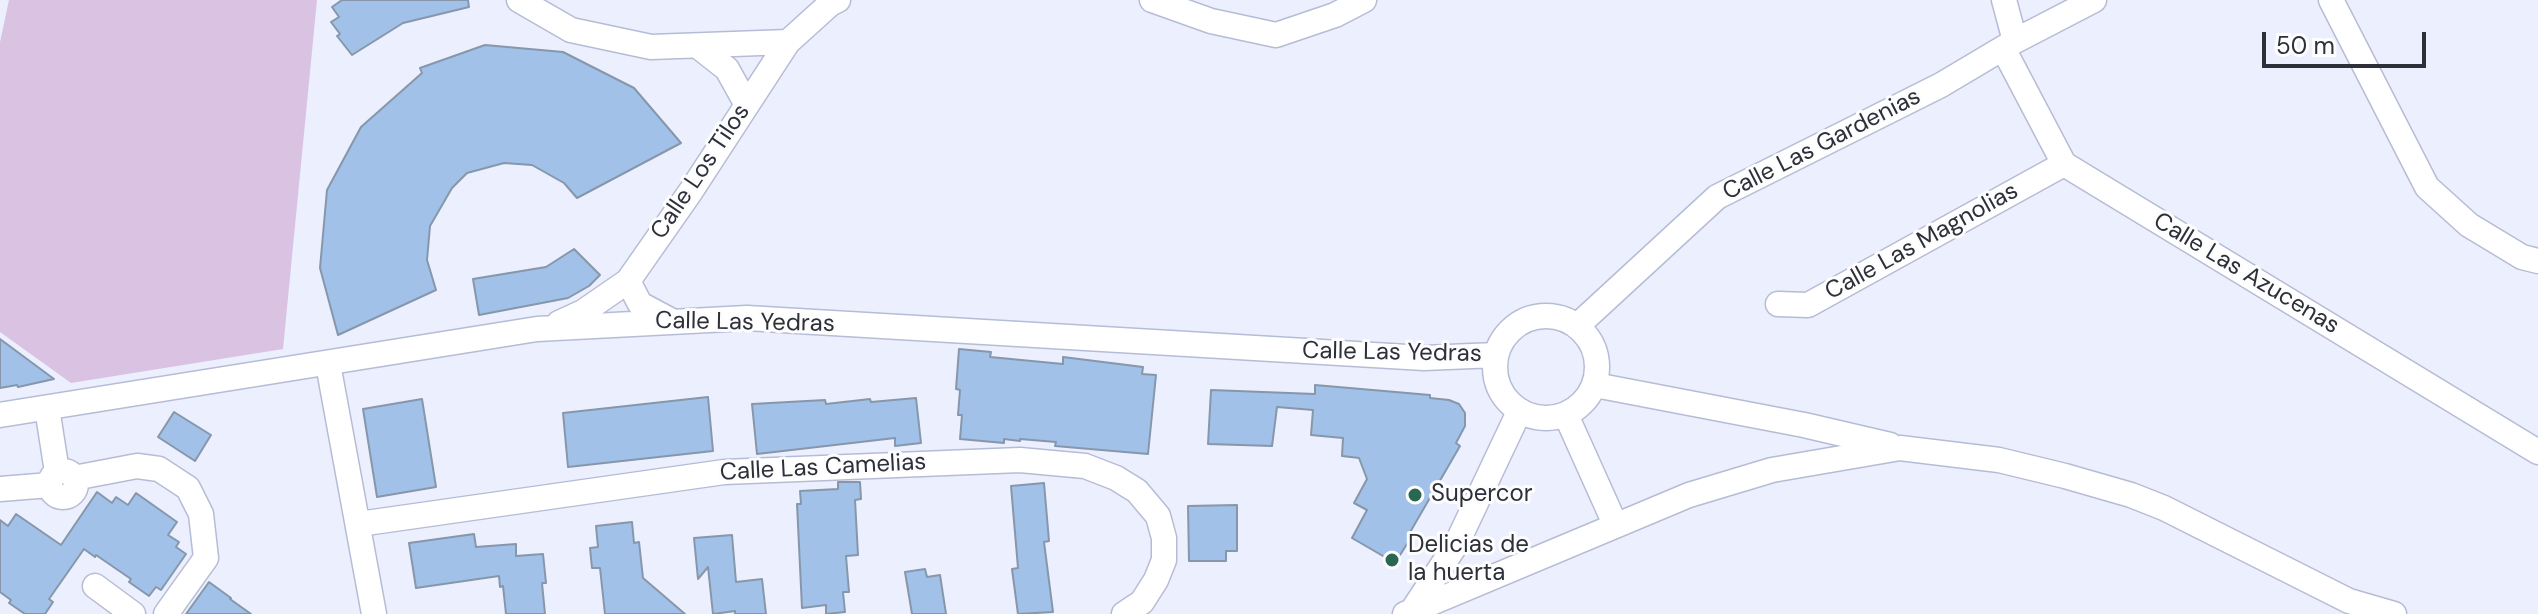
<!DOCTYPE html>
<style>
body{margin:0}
#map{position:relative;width:2538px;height:614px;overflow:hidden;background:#ebeffe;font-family:"DM Sans",sans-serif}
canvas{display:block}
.scale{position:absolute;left:2262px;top:32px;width:164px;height:36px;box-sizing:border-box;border:4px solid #2d3039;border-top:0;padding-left:10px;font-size:24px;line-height:28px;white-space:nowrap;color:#2d3039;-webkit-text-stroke:6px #fdfdfd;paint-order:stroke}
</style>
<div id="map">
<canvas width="2538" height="614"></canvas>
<div class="scale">50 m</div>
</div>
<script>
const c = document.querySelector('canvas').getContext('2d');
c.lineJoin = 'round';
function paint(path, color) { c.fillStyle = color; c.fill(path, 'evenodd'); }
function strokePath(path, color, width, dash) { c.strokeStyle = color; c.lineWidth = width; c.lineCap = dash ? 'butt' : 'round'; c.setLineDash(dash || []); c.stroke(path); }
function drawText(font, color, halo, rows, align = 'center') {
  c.font = font + ' "DM Sans",sans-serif'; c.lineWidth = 6; c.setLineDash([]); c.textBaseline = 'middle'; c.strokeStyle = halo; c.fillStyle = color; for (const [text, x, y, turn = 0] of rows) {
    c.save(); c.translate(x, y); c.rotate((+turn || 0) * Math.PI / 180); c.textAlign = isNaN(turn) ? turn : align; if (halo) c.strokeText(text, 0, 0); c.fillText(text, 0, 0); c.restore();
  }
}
const green = new Path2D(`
 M9 0H317L283 349 71 383 0 332V42Z`);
const building = new Path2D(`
 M342 0H468L469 7 403 23 352 55 337 36 340 34 331 22 339 17 332 7Z
 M485 45 563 52 634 88 681 143 577 198 564 183 532 165 504 163 467 173 452 188 430 226 427 260 436 290 338 335 320 268 327 190 361 127 422 73 420 68Z
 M574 249 600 275 589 286 568 298 479 315 473 279 546 267Z
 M0 339 54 379 18 387 17 385 0 388Z
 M959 349 991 352 990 357 1063 364V357L1143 367 1142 374 1156 375 1148 454 1055 446 1056 442 1020 439V441L1004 439V443L960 439 962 415H958L960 390 956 389Z
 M1315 385 1430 395V398L1449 400 1459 404 1465 413V426L1456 443 1460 446 1409 534 1412 536 1395 563 1352 538 1367 510 1354 503 1367 479 1359 458 1342 456 1343 438 1311 435 1313 410 1277 407 1272 446 1208 444 1211 390 1315 394Z
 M708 397 713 451 568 467 563 413Z
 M916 398 921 443 895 446V438L757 454 752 404 825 400 826 404 870 399 871 402Z
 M422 399 436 487 377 497 363 409Z
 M174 412 211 435 195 461 158 437Z
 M838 482H860L861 499 855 500 858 555 846 556 849 592H843L845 612 826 614V605L802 608 797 504H801L800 491 838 489Z
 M1044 483 1049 541 1044 542 1053 612 1018 614 1012 569 1018 568 1011 486Z
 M97 492 112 503 116 497 128 505 136 493 177 522 168 535 179 542 176 547 186 554 161 590 156 587 149 596 129 582 131 579 96 555 95 557 84 549 49 599 53 602 45 614H25L9 603 11 600 0 592V520L8 526 16 514 61 545Z
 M1237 505V551H1226V561H1189L1188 506Z
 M632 522 634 543 639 542 643 578 685 614H605L600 568H592L590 548 598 547 596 526Z
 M474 534 476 547 516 544V556L543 554 546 583H542L545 614H506L503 586 500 587 499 576 416 588 409 543Z
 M732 535 736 582 762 579 766 614H735V611L713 614 708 567 698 579 694 538Z
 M925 569 927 577 940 575 946 614H912L905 572Z
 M209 582 231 598 230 599 251 614H186Z`);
const street = new Path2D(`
 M519 0 571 30 651 47 788 42
 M1152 0 1211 21 1276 35 1335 15 1364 0
 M2004 0 2015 41
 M2331 0 2427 187 2469 225 2522 257 2538 261
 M699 47 727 69 747 105
 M2004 50 2064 164 2538 452
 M628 281 640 304 670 320
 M1778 304 1808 305 2064 164
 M1495 367a51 51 0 1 1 102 0a51 51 0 1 1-102 0Z
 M559 323 583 312 628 281 691 191 788 42 830 4 838 0
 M1577 326 1717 197 1941 85 2015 41 2094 0
 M328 364 374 614
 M1595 385 1804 425 1890 445
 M47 408 57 472
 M0 415 537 329 747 318 1424 358 1496 355
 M1566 415 1615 524
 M50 484a13 13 0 1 1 26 0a13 13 0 1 1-26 0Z
 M74 478 137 466 159 469 188 488 201 514 206 558 166 614
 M0 489 50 485
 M359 524 724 472 1020 460 1085 466 1116 478 1137 491 1158 516 1164 538V560L1156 580 1142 602 1124 614
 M95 586 133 614
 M1412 611 1457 543 1519 412
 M1405 614 1689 495 1772 470 1900 448 1999 460 2065 476 2131 495 2164 508 2349 601 2394 614`);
const markers = [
 [1415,495,8,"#2a6753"],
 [1392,560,8,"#2a6753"]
];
const streetNames = [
 ["Calle Las Gardenias",1822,145,-27],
 ["Calle Los Tilos",701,172,-56],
 ["Calle Las Magnolias",1922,242,-29],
 ["Calle Las Azucenas",2246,274,31],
 ["Calle Las Yedras",745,323,1],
 ["Calle Las Yedras",1392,353,1],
 ["Calle Las Camelias",823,468,-3]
];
const poiNames = [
 ["Supercor",1431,495],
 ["Delicias de",1408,546],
 ["la huerta",1408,574]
];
paint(green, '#dac3e2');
paint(building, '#a1c1e8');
strokePath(building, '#8797ab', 2);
strokePath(street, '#b7bcd5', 27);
strokePath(street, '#fff', 24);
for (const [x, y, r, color] of markers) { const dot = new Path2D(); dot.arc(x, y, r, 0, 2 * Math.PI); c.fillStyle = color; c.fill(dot); strokePath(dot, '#fdfdfd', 3); }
drawText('24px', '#2d3039', '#fdfdfd', streetNames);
drawText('24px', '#2d3039', '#fdfdfd', poiNames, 'left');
</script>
